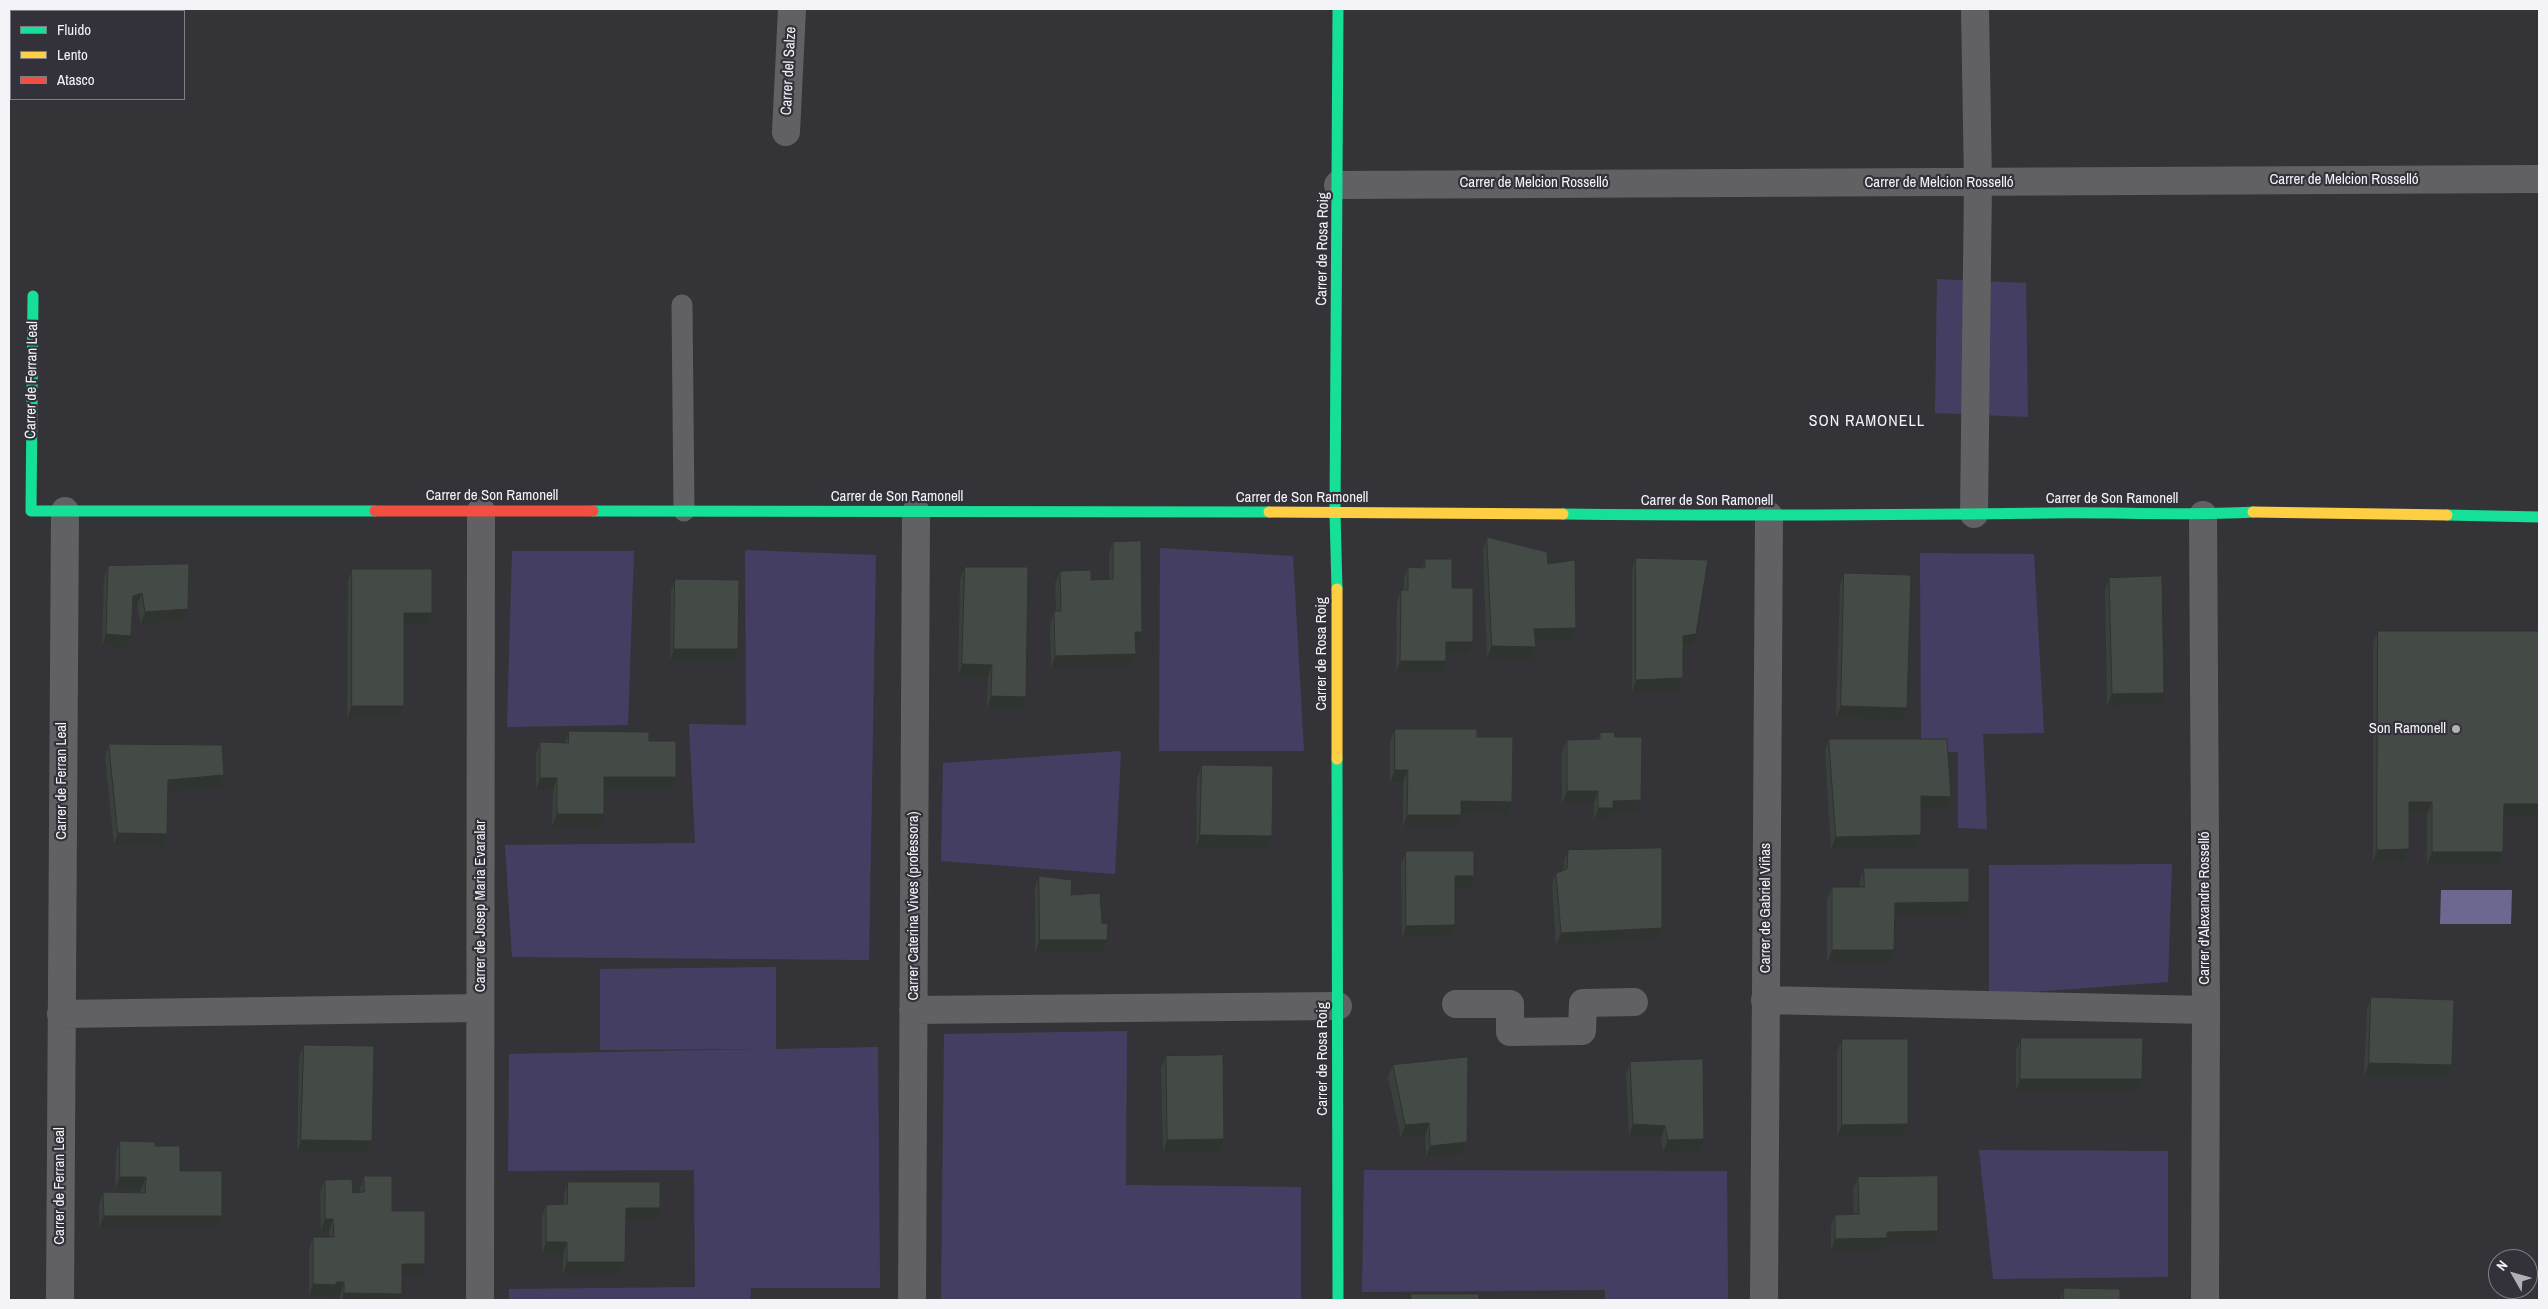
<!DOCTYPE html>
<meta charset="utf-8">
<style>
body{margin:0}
#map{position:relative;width:2548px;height:1309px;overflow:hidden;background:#343438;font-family:"Archivo Narrow",sans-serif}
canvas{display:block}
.frame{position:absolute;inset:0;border:10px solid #f3f3f8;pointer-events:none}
.legend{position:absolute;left:10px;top:10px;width:175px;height:90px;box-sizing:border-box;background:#33323a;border:1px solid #807f86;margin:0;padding:6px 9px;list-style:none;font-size:15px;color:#f3f3f8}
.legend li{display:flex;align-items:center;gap:10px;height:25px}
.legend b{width:25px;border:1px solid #807f86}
.north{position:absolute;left:2488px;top:1249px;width:50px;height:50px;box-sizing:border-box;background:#33323a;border:1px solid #807f86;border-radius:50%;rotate:308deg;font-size:14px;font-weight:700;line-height:20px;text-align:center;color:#f3f3f8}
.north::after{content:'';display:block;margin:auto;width:18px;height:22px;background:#b0b0b5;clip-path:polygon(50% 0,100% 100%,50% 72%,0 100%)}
</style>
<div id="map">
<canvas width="2548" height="1309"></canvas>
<div class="frame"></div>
<ul class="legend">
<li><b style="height:6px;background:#16e098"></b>Fluido</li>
<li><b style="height:6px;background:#ffcf43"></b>Lento</li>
<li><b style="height:6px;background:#f24e42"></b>Atasco</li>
</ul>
<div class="north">N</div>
</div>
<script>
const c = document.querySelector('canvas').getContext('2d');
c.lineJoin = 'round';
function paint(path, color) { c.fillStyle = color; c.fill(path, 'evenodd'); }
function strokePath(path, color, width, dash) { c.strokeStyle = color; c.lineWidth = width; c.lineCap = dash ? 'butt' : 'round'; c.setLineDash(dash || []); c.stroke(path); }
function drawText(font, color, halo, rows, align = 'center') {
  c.font = font + ' "Archivo Narrow",sans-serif'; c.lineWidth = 4.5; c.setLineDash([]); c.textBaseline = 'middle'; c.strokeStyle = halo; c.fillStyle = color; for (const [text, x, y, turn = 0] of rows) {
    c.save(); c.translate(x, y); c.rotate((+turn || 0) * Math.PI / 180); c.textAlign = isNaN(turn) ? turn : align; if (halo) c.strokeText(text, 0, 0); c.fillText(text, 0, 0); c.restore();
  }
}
const green = new Path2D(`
 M1937 279 2026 283 2028 417 1935 413Z
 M1160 548 1293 556 1304 751H1159Z
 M745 550 876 555 869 960 512 957 505 845 695 843 689 724 746 725Z
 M512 551H634L628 725 507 727Z
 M1920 553 2034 554 2044 733 1983 734 1987 829 1958 828V752L1921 751Z
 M1121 751 1115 874 941 861 943 763Z
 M2172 864 2168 982 1989 995V865Z
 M776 967V1049L878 1047 880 1288H751L750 1300H509V1289L695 1287 694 1170 508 1171 509 1054 759 1049 600 1050V969Z
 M1127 1031 1126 1185 1301 1187V1300H941L944 1034Z
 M1979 1150 2168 1151V1277L1993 1279Z
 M1364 1170 1727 1171 1728 1300H1605V1290L1362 1292Z`);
const water = new Path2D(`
 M2441 890H2512L2511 924H2440Z`);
const lane = new Path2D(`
 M682 305 684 511`);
const street = new Path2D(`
 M786 132 792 9
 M1338 185 2539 179
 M1974 514 1978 183 1975 9
 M2203 515 2206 1010 2205 1300
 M1765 1000 2206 1010
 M1456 1004H1510V1032L1582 1031 1583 1003 1634 1002
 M913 1010 1338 1006
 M61 1014 480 1008
 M60 1300 65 511
 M480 1300 481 511
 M912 1300 916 512
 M1764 1300 1769 516`);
const fast = new Path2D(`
 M33 296 31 511H375
 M593 511 1269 512
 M1563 514C1725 516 1887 515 2049 513 2117 512 2185 516 2253 512
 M2447 515 2539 517
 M1337 589 1335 513 1338 9
 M1337 759 1338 1300`);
const slow = new Path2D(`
 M1269 512 1563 514
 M2253 512 2447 515
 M1337 589V759`);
const jam = new Path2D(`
 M375 511H593`);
const wall = new Path2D(`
 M1487 537 1548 564 1576 628 1571 640 1536 641 1532 659 1487 658 1483 550Z
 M1113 542 1142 632 1138 644H1136L1131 666 1051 668 1050 624 1054 611H1056L1055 583 1060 571 1091 580 1109 579V554Z
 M1636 558 1691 646 1683 648 1678 691 1632 692V570Z
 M1425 559 1452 588 1468 654H1446L1441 673H1396L1397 602 1401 590H1404V579L1408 567 1422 568Z
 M108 566 183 621 141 624 137 605 132 607 131 636 126 648 102 646 104 578Z
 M965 567 1026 697 1022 709H987L988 677H958L960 579Z
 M352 569 427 625H404V706L399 718H347L348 581Z
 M1844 573 1907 708 1903 720 1836 718 1840 585Z
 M2109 578 2160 705 2107 706 2105 590Z
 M675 579 734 661H670L671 591Z
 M2378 631 2539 816H2504L2503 852 2499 864H2427V814H2409V849L2405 861 2373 862V643Z
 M1395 729 1508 814H1461L1456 828 1403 827V782L1390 783V741Z
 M569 731 649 741 671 790 604 789V814L600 827 552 826 553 790H536V755L540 742 565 743Z
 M1600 733 1641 800 1637 812 1611 813 1609 820H1594V803H1562V752L1567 740 1598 739Z
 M1829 739 1951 797 1946 809 1921 808V835L1916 848 1831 849 1825 751Z
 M109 744 220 787 168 791 163 846 114 845 105 756Z
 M1202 765 1267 848H1196L1197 778Z
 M1568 850 1662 928 1658 940 1556 945 1552 885 1556 873 1563 871 1564 862Z
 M1406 851 1470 888H1455L1451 937 1402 938 1401 864Z
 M1864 868 1964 915H1894V950L1890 963H1827V899L1832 887H1860V880Z
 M1039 876 1071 895 1107 940 1103 953 1035 952V888Z
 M2371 997 2452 1065 2448 1078 2364 1076 2367 1010Z
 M2021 1038 2142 1079 2138 1091H2016V1050Z
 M1842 1039 1908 1124 1904 1136 1837 1137V1052Z
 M304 1045 372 1141 367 1153 297 1152 299 1057Z
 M1166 1056 1224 1139 1220 1152H1163L1161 1068Z
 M1630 1062 1699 1151 1663 1152 1661 1138 1629 1136 1626 1074Z
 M1393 1065 1462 1154 1426 1158 1425 1135 1401 1138 1388 1077Z
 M120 1141 155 1146 222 1216 217 1228H99V1204L103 1192H141V1189H115L116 1153Z
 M364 1176 392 1211 425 1264 421 1276H402V1294L400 1300H340V1295L333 1294 332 1297 309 1296V1249L313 1237H329V1231H321L320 1192 325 1180 353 1193 360 1192V1188Z
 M1858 1177 1934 1243 1885 1244 1883 1251H1831V1227L1835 1215 1854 1214 1853 1189Z
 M568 1182 655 1220H626L625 1262 621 1274H563V1254L542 1255V1217L546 1205 563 1204 564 1194Z
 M2064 1288 2120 1300H2060Z`);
const shadedWall = new Path2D(`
 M142 593 137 605 129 608 133 596Z
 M188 609 183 621 141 624 145 612Z
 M404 613H432L427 625H400Z
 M1576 628 1571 640 1530 641 1534 629Z
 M1135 632H1142L1138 644H1131Z
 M106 634 131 636 126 648 102 646Z
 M1696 634 1691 646 1679 648 1683 636Z
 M1446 642H1473L1468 654H1442Z
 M1492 646 1536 647 1532 659 1487 658Z
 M674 649H738L734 661H670Z
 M1136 654 1131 666 1051 668 1055 656Z
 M1400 661H1446L1441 673H1396Z
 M962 664 992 665 988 677H958Z
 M1683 678 1678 691 1632 692 1636 680Z
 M2164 693 2160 705 2107 706 2112 694Z
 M991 696 1026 697 1022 709H987Z
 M352 706H404L399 718H347Z
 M1841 706 1907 708 1903 720 1836 718Z
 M1395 770H1408L1403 782 1390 783Z
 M224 775 220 787 163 792 168 780Z
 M604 777H676L671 790 600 789Z
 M540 778H557L553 790H536Z
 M1567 791H1598L1594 803H1562Z
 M1921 796 1951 797 1946 809 1917 808Z
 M1641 800 1637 812 1611 813 1609 820H1594L1598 808 1613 801Z
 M1461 801 1512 802 1508 814H1456Z
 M2409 802H2432L2427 814H2405Z
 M2504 804H2539V816H2499Z
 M557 814H604L600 827 552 826Z
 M1407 815H1461L1456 828 1403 827Z
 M118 833 167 834 163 846 114 845Z
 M1200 835 1272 836 1267 848H1196Z
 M1921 835 1916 848 1831 849 1836 837Z
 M2409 849 2405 861 2373 862 2377 850Z
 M2432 852H2503L2499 864H2427Z
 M1455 876H1474L1470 888H1451Z
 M1969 902 1964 915H1890L1895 903Z
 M1455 925 1451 937 1402 938 1406 926Z
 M1662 928 1658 940 1556 945 1561 933Z
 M1040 940H1107L1103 953 1035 952Z
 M1832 950H1894L1890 963H1827Z
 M2369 1063 2452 1065 2448 1078 2364 1076Z
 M2020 1079H2142L2138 1091H2016Z
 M1429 1123 1425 1135 1401 1138 1405 1125Z
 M1633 1124 1665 1126 1661 1138 1629 1136Z
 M1908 1124 1904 1136 1837 1137 1842 1125Z
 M1224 1139 1220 1152H1163L1167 1140Z
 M1704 1139 1699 1151 1663 1152 1668 1140Z
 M301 1140 372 1141 367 1153 297 1152Z
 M1467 1142 1462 1154 1426 1158 1430 1146Z
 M120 1177H146L141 1189H115Z
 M626 1208H660L655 1220H621Z
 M104 1216H222L217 1228H99Z
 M325 1219H333L329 1231H321Z
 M1938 1231 1934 1243 1885 1244 1883 1251H1831L1835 1239 1887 1232Z
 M546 1242H567L563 1254 542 1255Z
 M567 1262H625L621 1274H563Z
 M402 1264H425L421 1276H398Z
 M336 1282H344L340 1295 333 1294 332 1297 309 1296 313 1284Z
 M344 1293 402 1294 400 1300H342Z`);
const building = new Path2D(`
 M1487 537 1547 552 1548 564 1575 560 1576 628 1534 629 1536 647 1492 646Z
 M1141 541 1142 632H1135L1136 654 1055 656 1054 611H1061L1060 571 1091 570V580L1113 579V542Z
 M1636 558 1708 560 1696 634 1683 636V678L1636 680Z
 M1425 559H1452V588H1473V642H1446V661H1400L1401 590H1408V567L1425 568Z
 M189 564 188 609 145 612 142 593 133 596 131 636 106 634 108 566Z
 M965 567H1028L1026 697 991 696 992 665 962 664Z
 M352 569H432V613H404V706H352Z
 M1844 573 1911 575 1907 708 1841 706Z
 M2162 576 2164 693 2112 694 2109 578Z
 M675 579 739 580 738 649H674Z
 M2378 631H2539V804H2504L2503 852H2432V802H2409V849L2377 850Z
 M1395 729H1477V737H1513L1512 802 1461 801V815H1407L1408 770H1395Z
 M569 731 649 732V741H676V777H604V814H557V778H540V742L568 743Z
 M1614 732 1615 737H1642L1641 800 1613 801V808H1598V791H1567V740L1600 739V733Z
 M1829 739H1947L1951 797 1921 796V835L1836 837Z
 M109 744 222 745 224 775 168 780 167 834 118 833Z
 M1202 765 1273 766 1272 836 1200 835Z
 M1662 848V928L1561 933 1556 873 1567 869 1568 850Z
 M1406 851H1474V876H1455V925L1406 926Z
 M1864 868H1969V902L1895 903 1894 950H1832V887H1864Z
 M1039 876 1072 880 1071 895 1100 893 1102 923 1108 924 1107 940H1040Z
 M2371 997 2454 1000 2452 1065 2369 1063Z
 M2021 1038H2143L2142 1079H2020Z
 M1842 1039H1908V1124L1842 1125Z
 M304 1045 374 1046 372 1141 301 1140Z
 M1223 1055 1224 1139 1167 1140 1166 1056Z
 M1468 1057 1467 1142 1430 1146 1429 1123 1405 1125 1393 1065Z
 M1703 1059 1704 1139 1668 1140 1665 1126 1633 1124 1630 1062Z
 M120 1141 155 1142V1146H180V1171H222V1216H104L103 1192 145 1193 146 1177H120Z
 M364 1176H392V1211H425V1264H402V1294L344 1293V1282H336V1285L313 1284V1237H334L333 1219H325V1180L352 1179 353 1193 364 1192Z
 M1938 1176V1231L1887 1232V1238L1835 1239V1215L1859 1214 1858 1177Z
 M568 1182H660V1208H626L625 1262H567V1242H546V1205L567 1204Z
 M2064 1288 2120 1289V1300H2064Z
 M1411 1294H1479V1300H1411Z`);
const markers = [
 [2456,729,5,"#b0b0b5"]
];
const streetNames = [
 ["Carrer del Salze",789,71,-87],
 ["Carrer de Melcion Rosselló",2344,180],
 ["Carrer de Melcion Rosselló",1534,183],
 ["Carrer de Melcion Rosselló",1939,183],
 ["Carrer de Rosa Roig",1323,249,-89],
 ["Carrer de Ferran Leal",32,380,-89],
 ["Carrer de Son Ramonell",492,496],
 ["Carrer de Son Ramonell",897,497],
 ["Carrer de Son Ramonell",1302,498],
 ["Carrer de Son Ramonell",2112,499],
 ["Carrer de Son Ramonell",1707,501],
 ["Carrer de Rosa Roig",1322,654,-90],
 ["Carrer de Ferran Leal",62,781,-90],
 ["Carrer de Josep Maria Evaralar",481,906,-90],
 ["Carrer Caterina Vives (professora)",914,906,-90],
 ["Carrer de Gabriel Viñas",1766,908,-90],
 ["Carrer d'Alexandre Rosselló",2205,908,-90],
 ["Carrer de Rosa Roig",1323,1059,-90],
 ["Carrer de Ferran Leal",60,1186,-90]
];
const poiNames = [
 ["Son Ramonell",2446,729]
];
const neighbourhoodNames = [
 ["SON RAMONELL",1867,422]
];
paint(green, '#443f62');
paint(water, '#6d688f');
strokePath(lane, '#616163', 21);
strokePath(street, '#616163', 28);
strokePath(fast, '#16e098', 11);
strokePath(slow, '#ffcf43', 11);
strokePath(jam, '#f24e42', 11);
paint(wall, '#3a403c');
paint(shadedWall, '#303431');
paint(building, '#444a46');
strokePath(building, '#303431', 1);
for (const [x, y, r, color] of markers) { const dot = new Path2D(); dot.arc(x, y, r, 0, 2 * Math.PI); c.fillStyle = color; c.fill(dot); strokePath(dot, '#33323a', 2); }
drawText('15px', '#f3f3f8', '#33323a', streetNames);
drawText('15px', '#f3f3f8', '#33323a', poiNames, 'right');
c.letterSpacing = '1px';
drawText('16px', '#f3f3f8', '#33323a', neighbourhoodNames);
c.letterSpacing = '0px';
</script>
